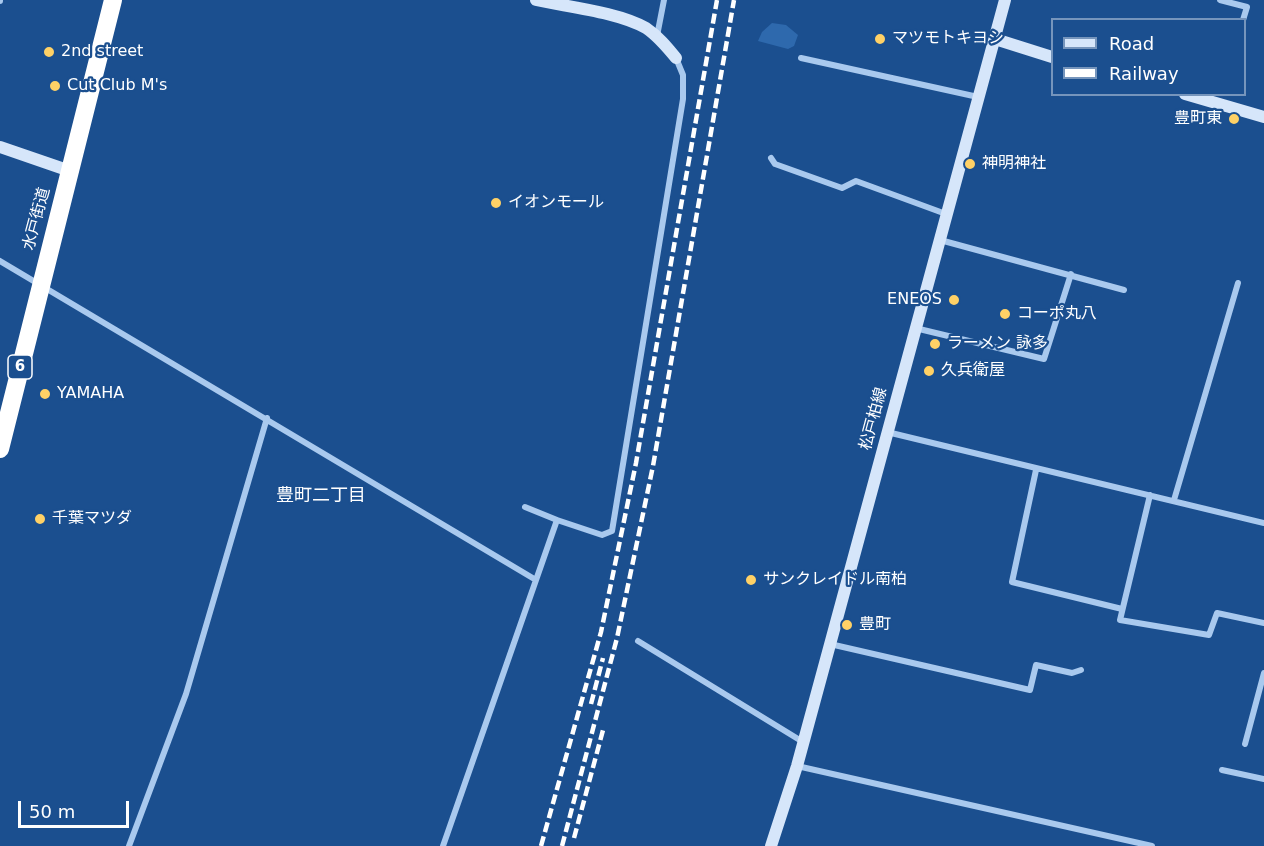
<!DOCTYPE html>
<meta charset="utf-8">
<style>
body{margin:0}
#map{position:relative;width:1264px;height:846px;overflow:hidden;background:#1b4f8f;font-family:"DejaVu Sans",sans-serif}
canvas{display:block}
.legend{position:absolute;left:1051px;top:18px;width:195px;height:78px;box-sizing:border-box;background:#1b4f8f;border:2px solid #7695bc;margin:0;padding:8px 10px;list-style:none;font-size:18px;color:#fff}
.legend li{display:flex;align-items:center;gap:12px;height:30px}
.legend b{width:30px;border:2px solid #7695bc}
.scale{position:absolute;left:18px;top:801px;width:111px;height:27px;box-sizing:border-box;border:3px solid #fff;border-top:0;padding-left:8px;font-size:18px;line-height:21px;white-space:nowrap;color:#fff;-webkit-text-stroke:4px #1b4f8f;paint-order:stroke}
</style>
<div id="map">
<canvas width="1264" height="846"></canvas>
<ul class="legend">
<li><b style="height:8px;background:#d6e6fa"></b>Road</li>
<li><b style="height:8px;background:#fff"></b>Railway</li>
</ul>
<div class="scale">50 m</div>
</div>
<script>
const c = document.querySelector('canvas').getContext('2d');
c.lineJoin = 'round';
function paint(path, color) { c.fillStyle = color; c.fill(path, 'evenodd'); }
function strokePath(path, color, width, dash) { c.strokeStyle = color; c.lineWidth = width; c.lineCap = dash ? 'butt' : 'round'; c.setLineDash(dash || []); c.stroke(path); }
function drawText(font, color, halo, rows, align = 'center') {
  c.font = font + ' "DejaVu Sans","Noto Sans JP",sans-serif'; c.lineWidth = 4.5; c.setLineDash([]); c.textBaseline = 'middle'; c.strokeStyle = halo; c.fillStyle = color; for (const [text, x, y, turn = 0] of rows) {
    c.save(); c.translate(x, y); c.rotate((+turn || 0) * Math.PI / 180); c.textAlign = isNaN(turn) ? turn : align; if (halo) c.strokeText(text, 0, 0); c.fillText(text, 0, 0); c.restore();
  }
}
const green = new Path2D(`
 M772 23 786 25 798 35 794 46 788 49 758 41 762 32Z`);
const street = new Path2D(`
 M1220 0 1247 7 1243 20
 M0 1V0
 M657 36 664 0
 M801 58 978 97
 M771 158 775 164 842 188 856 181 946 214
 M940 240 1124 290
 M0 261 536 580
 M915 328 1044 359 1071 274
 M887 432 1264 523
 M1036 470 1012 582 1122 609
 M1150 495 1120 620 1209 635 1217 613 1264 623
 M1174 500 1238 283
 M525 507 557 520
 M638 641 803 742
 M830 644 1030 690 1036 665 1072 673 1081 670
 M1245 744 1264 673
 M797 766 1152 846
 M1222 770 1264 779
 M129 846 186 694 267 418
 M443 846 557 520 602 535 612 531 683 99V75L676 58`);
const secondary = new Path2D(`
 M536 0C568 7 618 12 646 28 658 36 667 47 676 58
 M995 39 1052 57
 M1185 94 1264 117
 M0 147 70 171
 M771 846 797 766 1005 0`);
const highway = new Path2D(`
 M0 449 113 0`);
const rail = new Path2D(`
 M591 704 603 658
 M574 838 603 730
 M541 846 601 632 636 463 717 0
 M562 846 617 638 653 466 734 0`);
const markers = [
 [880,39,6,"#ffd166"],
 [49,52,6,"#ffd166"],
 [55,86,6,"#ffd166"],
 [1234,119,6,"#ffd166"],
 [970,164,6,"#ffd166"],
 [496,203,6,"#ffd166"],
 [954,300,6,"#ffd166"],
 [1005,314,6,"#ffd166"],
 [935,344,6,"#ffd166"],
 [929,371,6,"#ffd166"],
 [45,394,6,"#ffd166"],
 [40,519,6,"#ffd166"],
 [751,580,6,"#ffd166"],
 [847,625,6,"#ffd166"]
];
const shields = [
 [20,367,24]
];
const shieldNames = [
 ["6",20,367]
];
const poiNames = [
 ["マツモトキヨシ",892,39],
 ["2nd street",61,52],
 ["Cut Club M's",67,86],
 ["豊町東",1222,119,"right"],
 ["神明神社",982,164],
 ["イオンモール",508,203],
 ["ENEOS",942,300,"right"],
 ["コーポ丸八",1017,314],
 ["ラーメン 詠多",947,344],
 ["久兵衛屋",941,371],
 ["YAMAHA",57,394],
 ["千葉マツダ",52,519],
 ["サンクレイドル南柏",763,580],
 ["豊町",859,625]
];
const streetNames = [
 ["水戸街道",37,219,-75],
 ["松戸柏線",874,419,-75]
];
const neighbourhoodNames = [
 ["豊町二丁目",321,496]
];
paint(green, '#2e69ad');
strokePath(street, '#a9c9ee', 6);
strokePath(secondary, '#d6e6fa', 12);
strokePath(highway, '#fff', 18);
strokePath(rail, '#fff', 4.5, [10, 4.5]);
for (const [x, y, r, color] of markers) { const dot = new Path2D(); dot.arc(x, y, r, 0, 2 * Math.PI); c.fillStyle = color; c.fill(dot); strokePath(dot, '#1b4f8f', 2); }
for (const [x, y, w] of shields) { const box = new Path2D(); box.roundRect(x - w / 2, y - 12, w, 24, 4.5); c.fillStyle = '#1b4f8f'; c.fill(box); strokePath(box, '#fff', 1.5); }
drawText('bold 15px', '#fff', null, shieldNames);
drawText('16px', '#fff', '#1b4f8f', poiNames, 'left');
drawText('16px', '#fff', '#1b4f8f', streetNames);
drawText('18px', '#fff', '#1b4f8f', neighbourhoodNames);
</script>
